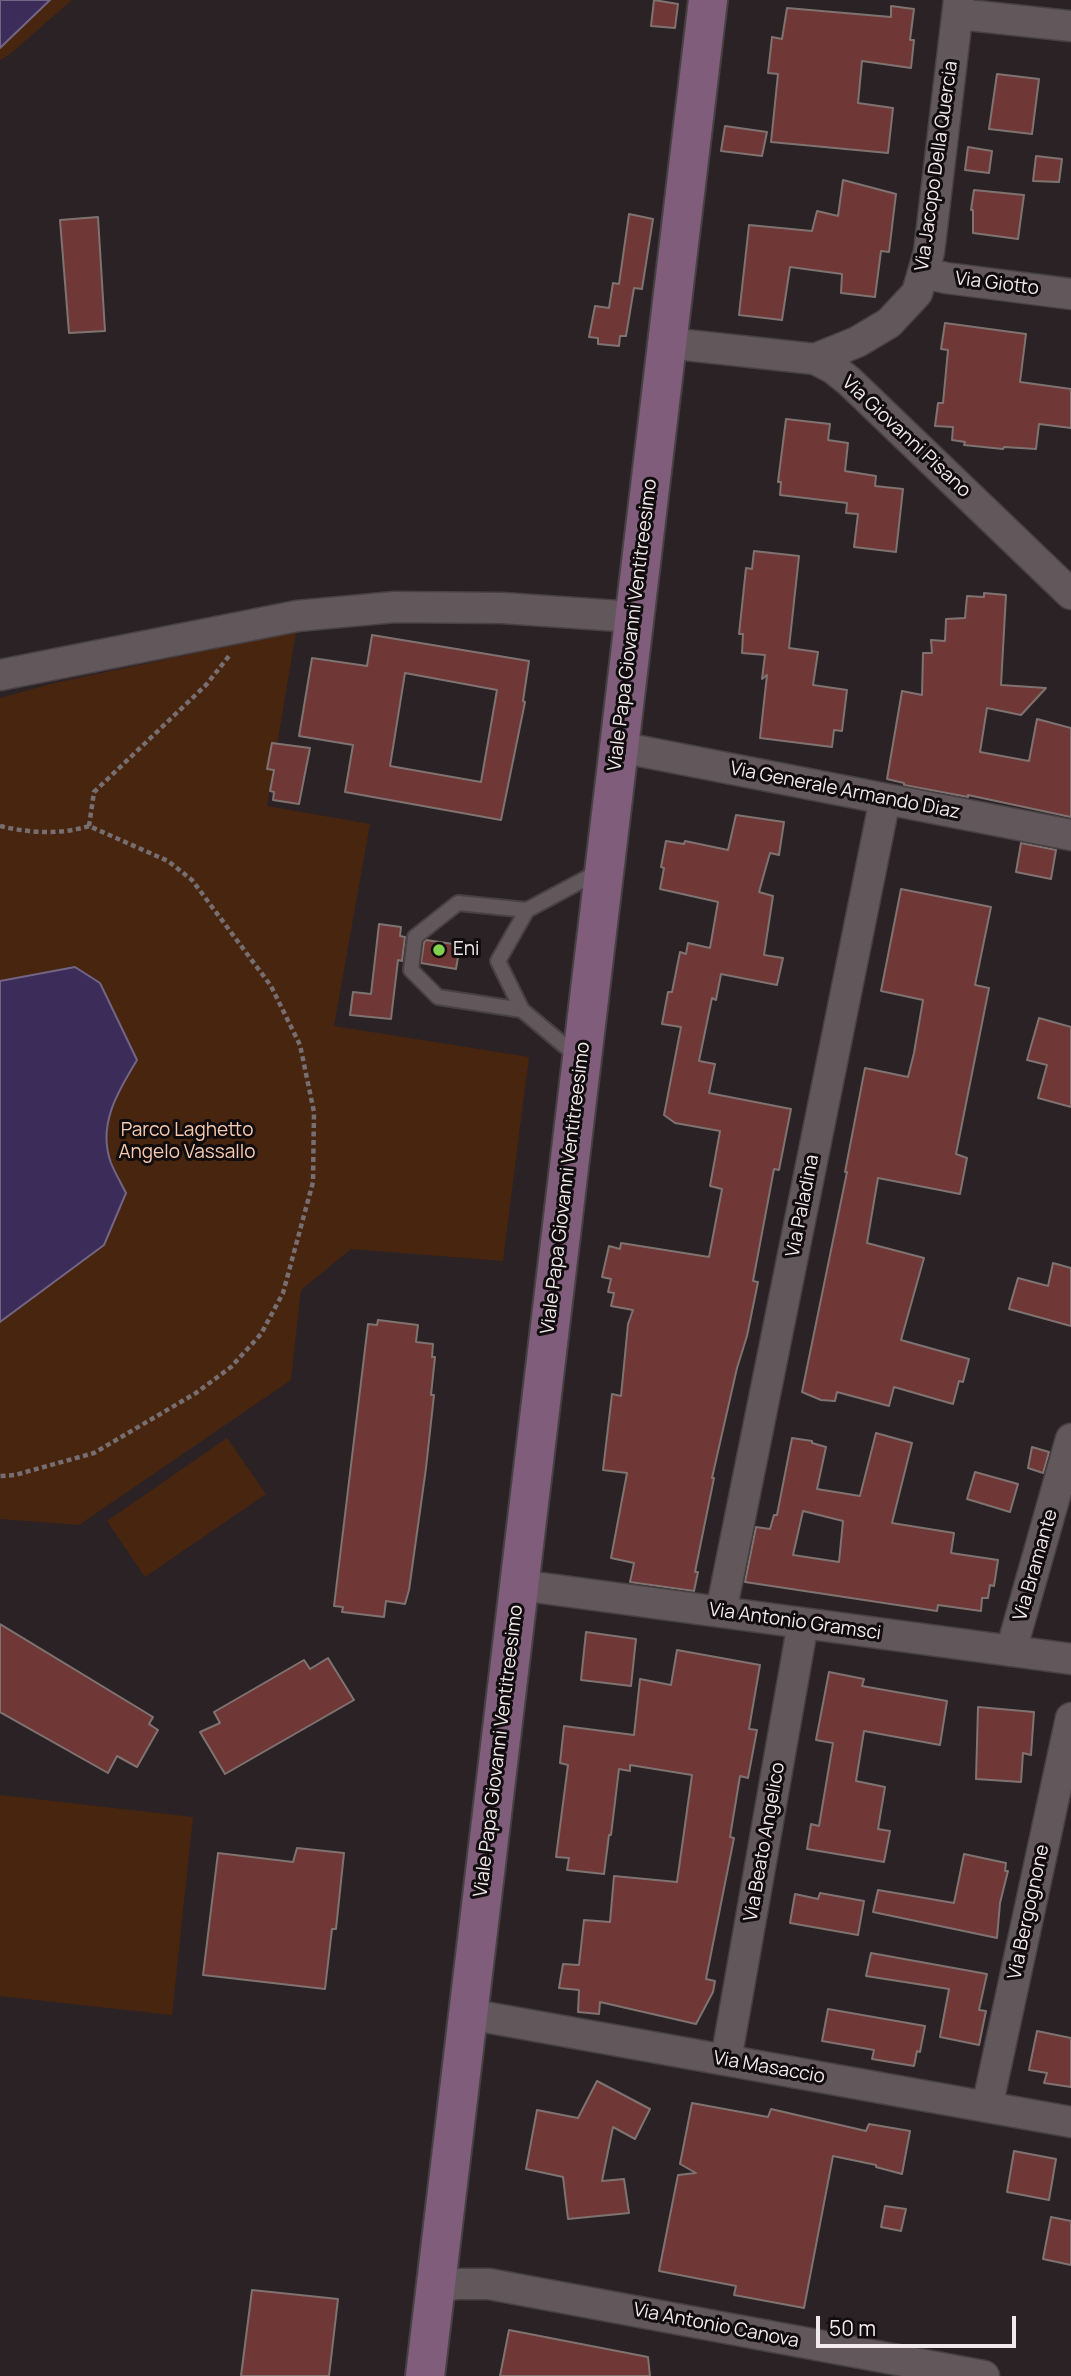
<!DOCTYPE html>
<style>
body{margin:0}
#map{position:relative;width:1071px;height:2376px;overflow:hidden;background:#2b2225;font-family:Manrope,sans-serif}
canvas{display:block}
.scale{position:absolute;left:816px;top:2316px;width:200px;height:32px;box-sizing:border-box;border:4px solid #f1eaec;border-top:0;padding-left:9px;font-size:21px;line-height:24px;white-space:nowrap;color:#f1eaec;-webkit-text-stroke:5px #110c0e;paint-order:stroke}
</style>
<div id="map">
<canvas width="1071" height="2376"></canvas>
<div class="scale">50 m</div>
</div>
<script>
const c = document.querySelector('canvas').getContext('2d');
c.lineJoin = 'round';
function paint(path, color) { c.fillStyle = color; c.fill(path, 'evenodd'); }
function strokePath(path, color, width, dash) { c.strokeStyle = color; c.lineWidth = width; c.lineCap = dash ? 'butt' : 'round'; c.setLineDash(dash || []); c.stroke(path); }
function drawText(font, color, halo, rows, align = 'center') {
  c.font = font + ' Manrope,sans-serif'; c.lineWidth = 6; c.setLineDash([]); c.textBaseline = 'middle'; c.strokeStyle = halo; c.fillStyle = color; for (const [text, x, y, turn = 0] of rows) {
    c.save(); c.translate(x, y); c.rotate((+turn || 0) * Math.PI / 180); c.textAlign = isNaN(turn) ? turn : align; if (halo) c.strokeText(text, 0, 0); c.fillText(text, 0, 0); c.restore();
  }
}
const green = new Path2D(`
 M0 0H72L10 54 0 60Z
 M296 632 267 806 370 824 334 1026 529 1057 503 1261 351 1249 301 1290 291 1380 79 1525 0 1519V698L54 683Z
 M227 1438 266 1494 145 1577 107 1521Z
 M0 1795 193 1817 172 2015 0 1996Z`);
const water = new Path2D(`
 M0 0H50L0 48Z
 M75 967 100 983 137 1060C118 1091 97 1125 111 1163 115 1173 121 1183 126 1193L104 1245 0 1322V981Z`);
const building = new Path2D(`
 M654 0 678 4 675 28 651 26Z
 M891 6 914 9 910 40H914L911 68 862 61 858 103 893 108 888 153 771 142 778 74 768 73 772 37 782 39 787 8 891 17Z
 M997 74 1039 79 1032 134 989 129Z
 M725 126 767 132 762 156 721 151Z
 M968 147 992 151 989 173 965 170Z
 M1036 156 1062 159 1059 182 1033 181Z
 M843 180 896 194 889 252 881 251 875 297 841 293 842 274 790 267 782 320 739 315 749 225 812 231 817 211 838 216Z
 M974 190 1024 195 1018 239 973 233V210H971Z
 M629 214 653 219 642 289 634 288 626 336H620L619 346 598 344V338L589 337 595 306 609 308 613 283 619 284Z
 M98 217 105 331 69 333 60 220Z
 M945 323 1026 334 1020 382 1071 389V428L1039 424 1036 449 1004 447 1003 449 964 445 965 442 952 440 953 427 935 426 938 403H943L948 350 941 349Z
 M786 419 830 424 828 440 848 443 845 471 876 476 875 486 903 489 896 552 854 547 858 514 846 513 847 503 780 495 781 482H778Z
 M754 551 799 556 789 648 818 652 813 685 847 690 842 731 834 730 832 747 760 738 767 675 762 679 765 655 742 653 743 634H739L746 568 752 569Z
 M984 593 1006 595 1001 685 1046 688 1021 715 987 708 980 752 1029 761 1037 719 1071 728V817L968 795V797L904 785V783L887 779 902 691 922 695 923 653H932L931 640 945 641 946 619 965 618 967 596 984 597Z
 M372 635 529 661 523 701 525 702 501 820 345 792 353 745 299 736 312 658 367 666ZM405 673 497 690 481 782 390 766Z
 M272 743 310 748 299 804 273 800 274 792 270 791 274 770 267 769Z
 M736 815 784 822 779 855 770 853 759 892 773 896 764 955 783 958 777 985 721 974 716 1000 712 998 699 1061 715 1064 709 1093 791 1109 779 1170 774 1169 753 1281 758 1282 747 1336 737 1368 712 1478H714L695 1572H698L694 1591 630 1582 634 1563 611 1558 627 1473 603 1470 612 1394 621 1396 628 1324 633 1310 611 1306 614 1293 608 1292 611 1279 602 1277 609 1246 620 1249 621 1243 709 1257 722 1189 710 1186 720 1131 675 1123 664 1115 681 1027 662 1024 668 992H672L680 952 686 954 688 943 710 948 718 902 660 889 664 868 661 867 666 841 684 844 685 841 728 850Z
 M1021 843 1056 850 1051 879 1016 872Z
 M901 889 991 907 975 985 989 988 956 1154 967 1158 960 1194 878 1178 867 1243 924 1258 901 1340 969 1359 963 1382 959 1381 953 1404 894 1387 889 1406 837 1392 835 1401 821 1400 802 1392 847 1172H845L865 1068 908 1077 914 1053 923 1000 881 991Z
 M379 924 401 927 400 936 405 937 402 961 398 960 391 1019 350 1015 353 992 371 994Z
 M426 940 460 945 456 969 421 963 424 942Z
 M1039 1018 1071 1027V1107L1038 1098 1047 1065 1027 1060Z
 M1053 1263 1071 1268V1326L1009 1309 1018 1278 1048 1286Z
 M378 1320 418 1325 416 1342 433 1344 432 1357H435L431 1395H434L426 1468 409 1590 405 1604 386 1601 384 1617 342 1612 343 1607 334 1606 368 1324 377 1325Z
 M876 1433 912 1443 892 1523 954 1533 951 1553 998 1560 994 1586 990 1585 988 1598H982L981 1611 938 1605 937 1611 745 1582 756 1527 770 1529 774 1515H777L792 1438 812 1441V1443L826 1447 817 1489 860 1496ZM803 1511 843 1521 839 1562 793 1555Z
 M1032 1447 1049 1452 1043 1473 1028 1468Z
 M975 1472 1018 1484 1010 1512 967 1499Z
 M0 1624 153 1717 149 1724 158 1730 137 1767 117 1756 108 1773 0 1712Z
 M586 1632 636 1639 631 1686 581 1680Z
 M677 1650 760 1665 749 1729 757 1730 748 1778 740 1776 730 1837 734 1838 706 1979 715 1981 713 1992 696 2024 600 2002 599 2014 578 2012 579 1990 559 1988 563 1964 579 1965 584 1920 610 1922 614 1876 677 1882 692 1775 630 1765V1771L619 1769 611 1835H609L604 1874 567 1870 569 1858 556 1857 568 1765 560 1763 564 1726 634 1735 640 1679 671 1685Z
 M328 1658 354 1700 225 1774 200 1732 220 1723 214 1712 304 1660 310 1669Z
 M829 1672 864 1679 862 1686 947 1701 940 1745 864 1731 856 1781 885 1787 878 1829 890 1831 884 1862 807 1849 811 1824 819 1826 833 1743 816 1740Z
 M978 1707 1034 1712 1031 1755 1023 1753 1021 1782 976 1779Z
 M297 1848 344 1853 336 1929H332L325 1989 203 1975 218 1853 293 1862Z
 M964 1854 1006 1863 1005 1871H1008L1000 1903 997 1938 873 1912 878 1890 954 1903Z
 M820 1893 864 1901 858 1935 790 1923 795 1894 818 1899Z
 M871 1953 987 1974 979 2010 986 2011 979 2045 940 2037 949 1989 866 1976Z
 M828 2009 925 2026 920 2052 917 2051 914 2066 872 2059 874 2050 822 2041Z
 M1037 2031 1071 2038V2087L1044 2083 1047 2073 1029 2070Z
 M597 2081 650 2109 635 2139 613 2127 602 2181 624 2179 629 2213 568 2219 563 2177 526 2169 537 2110 578 2118Z
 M692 2103 768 2117 771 2109 866 2131 869 2124 910 2131 902 2174 876 2167V2165L833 2156 804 2308 734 2295 736 2286 659 2271 678 2175 696 2173 680 2164Z
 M1014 2151 1056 2159 1049 2200 1007 2192Z
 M885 2206 906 2209 901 2231 881 2227Z
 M1051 2217 1071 2221V2265L1043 2259Z
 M252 2290 338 2299 329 2376H241Z
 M509 2330 648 2357 650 2376H500Z`);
const path = new Path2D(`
 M0 826C29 833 61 835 89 826L168 861 192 880 271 986 300 1045 314 1112 313 1182 283 1293 261 1334 231 1367 196 1393 94 1453 15 1475 0 1476
 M89 826 94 792 206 685 229 656`);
const lane = new Path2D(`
 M522 1010 438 997 411 970 415 937 458 903 527 910
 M578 1057 522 1010 498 961 527 910 598 872`);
const street = new Path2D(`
 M958 14 1071 26
 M924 273 946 278 1071 294
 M667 343 815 359 834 369 849 381 1071 594
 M815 359 857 342 889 323 917 293 929 252 959 0
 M0 675 297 616 395 607 502 608 634 617
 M619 747 1071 835
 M519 1585 1071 1659
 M721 1612 885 799
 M1011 1651 1071 1439
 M468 2014 1071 2122
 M726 2060 803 1623
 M987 2107 1071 1718
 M436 2288 456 2284H489L984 2376`);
const secondary = new Path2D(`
 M425 2376 708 0`);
const markers = [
 [439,950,7,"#81d050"]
];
const streetNames = [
 ["Via Jacopo Della Quercia",937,166,-82],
 ["Via Giotto",997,284,7],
 ["Via Giovanni Pisano",906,437,43],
 ["Viale Papa Giovanni Ventitreesimo",633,625,-83],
 ["Via Generale Armando Diaz",845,791,11],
 ["Viale Papa Giovanni Ventitreesimo",566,1188,-83],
 ["Via Paladina",803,1206,-79],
 ["Via Bramante",1036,1565,-74],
 ["Via Antonio Gramsci",795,1622,8],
 ["Viale Papa Giovanni Ventitreesimo",499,1751,-83],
 ["Via Beato Angelico",765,1842,-80],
 ["Via Bergognone",1029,1912,-78],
 ["Via Masaccio",769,2068,10],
 ["Via Antonio Canova",716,2326,11]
];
const poiNames = [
 ["Eni",453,950]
];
const parkNames = [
 ["Parco Laghetto",187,1131],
 ["Angelo Vassallo",187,1153]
];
paint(green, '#48250f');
paint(water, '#3c2c59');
strokePath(water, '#726585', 2);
paint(building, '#6f3836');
strokePath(building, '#7f7372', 2);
strokePath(lane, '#484143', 18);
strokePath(street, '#484143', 33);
strokePath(secondary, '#484143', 42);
strokePath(path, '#766e70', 4.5, [5, 3.5]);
strokePath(lane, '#62575b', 14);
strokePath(street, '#62575b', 30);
strokePath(secondary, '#805e7b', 38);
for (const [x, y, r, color] of markers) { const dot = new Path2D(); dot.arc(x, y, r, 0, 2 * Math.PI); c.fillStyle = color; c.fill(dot); strokePath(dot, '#110c0e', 2.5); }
drawText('19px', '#f1eaec', '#110c0e', streetNames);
drawText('19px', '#f1eaec', '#110c0e', poiNames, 'left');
drawText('19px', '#f9caaf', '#110c0e', parkNames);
</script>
